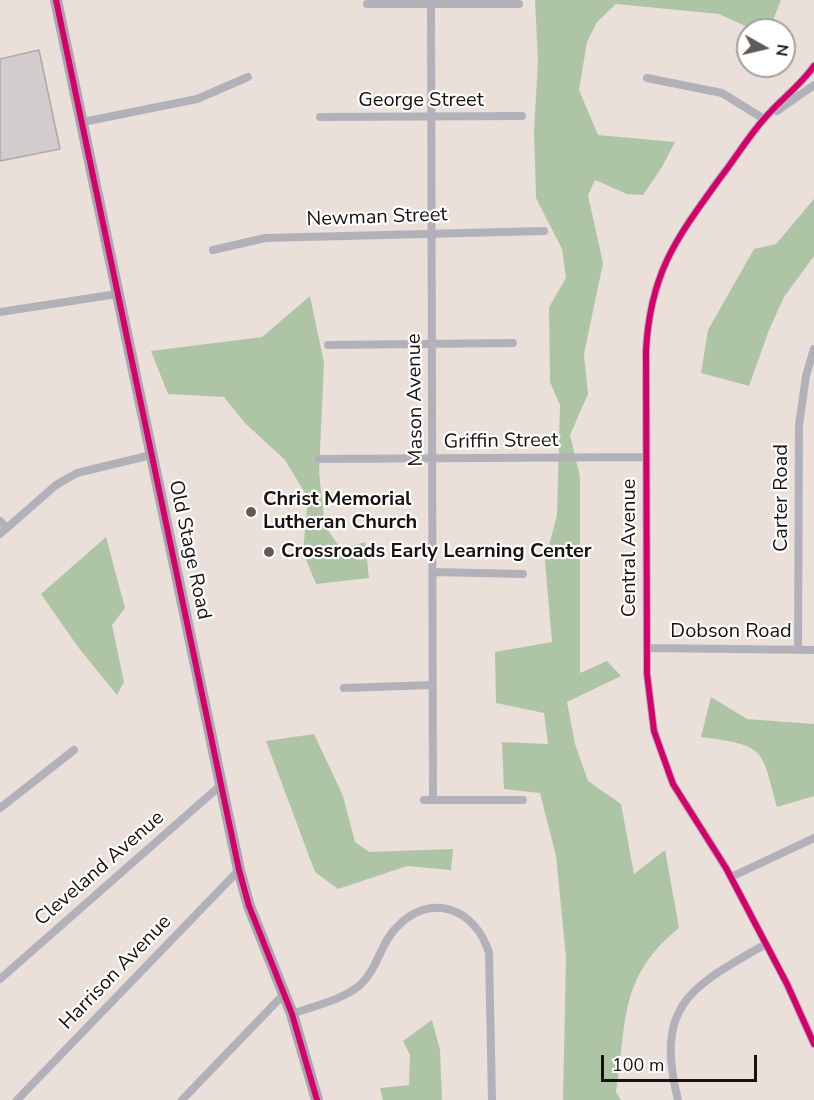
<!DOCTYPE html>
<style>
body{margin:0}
#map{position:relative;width:814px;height:1100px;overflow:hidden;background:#eadfd9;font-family:"Nunito Sans",sans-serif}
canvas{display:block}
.north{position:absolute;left:736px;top:18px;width:60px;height:60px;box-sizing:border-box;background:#fff;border:2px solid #a3a09f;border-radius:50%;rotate:98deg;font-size:16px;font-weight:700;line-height:24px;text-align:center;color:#19120e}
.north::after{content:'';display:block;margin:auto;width:21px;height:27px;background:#625a55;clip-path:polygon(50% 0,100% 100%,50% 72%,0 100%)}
.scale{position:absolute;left:601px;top:1055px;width:156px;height:27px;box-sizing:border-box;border:3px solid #19120e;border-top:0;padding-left:8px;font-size:18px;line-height:21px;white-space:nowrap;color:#19120e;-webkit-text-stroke:4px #fff;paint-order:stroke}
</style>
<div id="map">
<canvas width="814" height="1100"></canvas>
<div class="north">N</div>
<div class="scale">100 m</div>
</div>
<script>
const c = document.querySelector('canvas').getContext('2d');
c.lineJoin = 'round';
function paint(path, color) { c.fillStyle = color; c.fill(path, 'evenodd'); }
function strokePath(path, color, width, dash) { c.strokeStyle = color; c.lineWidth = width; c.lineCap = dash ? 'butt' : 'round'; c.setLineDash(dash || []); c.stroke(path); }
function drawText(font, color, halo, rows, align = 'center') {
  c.font = font + ' "Nunito Sans",sans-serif'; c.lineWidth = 4.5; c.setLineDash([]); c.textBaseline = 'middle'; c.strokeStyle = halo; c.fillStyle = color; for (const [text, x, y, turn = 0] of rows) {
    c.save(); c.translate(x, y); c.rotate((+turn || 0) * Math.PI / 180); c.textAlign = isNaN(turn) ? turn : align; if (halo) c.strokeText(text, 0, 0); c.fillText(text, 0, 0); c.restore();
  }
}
const forest = new Path2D(`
 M535 0H781L769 30H754L719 14 616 4 597 22 587 42 579 90 598 135 675 142 662 167 643 195 627 194 595 180 588 195 603 263 584 354 588 394 570 435 580 477V673L607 661 621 676 567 702 575 744 588 781 621 804 634 874 665 850 679 928C618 977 627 1023 616 1092L621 1100H563L566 957 556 856 540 793 504 789 502 742 548 744 544 713 496 703 495 652 552 642 545 561 557 515 560 405 550 382 549 307 566 278 562 249 536 198 534 131 538 61Z
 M814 199V256L784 297 769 330 749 386 701 373 708 330 754 249 776 244Z
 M310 296 324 363 319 472 325 526 341 549 365 542 369 578 316 584 303 552 308 498 285 460 245 423 224 397 168 394 151 351 262 337Z
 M106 537 125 608 112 625 124 682 117 695 78 647 41 594Z
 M711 697 747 719 814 724V796L777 807C761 746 765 746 701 737Z
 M314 734 343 796 355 842 369 852 453 849 451 870 407 866 338 889 315 872 266 741Z
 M432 1020 440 1050 442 1100H383L380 1088 409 1085 410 1055 403 1041Z`);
const building = new Path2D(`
 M39 50 60 149 0 161V59Z`);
const street = new Path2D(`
 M431 0 433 800
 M367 4H519
 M814 66C800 86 780 100 764 119 748 137 735 159 720 178 676 239 650 273 646 351L647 674 654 731 673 784 726 868 787 984 814 1044
 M647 78 722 93 764 119
 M777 111 814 85
 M320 117 522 116
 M83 122 197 99 248 77
 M213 250 265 238 544 231
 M0 312 117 294
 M328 345 513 343
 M319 459 646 457
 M0 521 7 528
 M0 534 56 485 77 473 151 455
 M434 572 523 574
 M648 648 814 650
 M798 648 799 425 806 376 814 349
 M344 688 432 685
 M424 800H523
 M0 808 74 750
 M731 877 814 838
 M0 979 221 785
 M292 1014C313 1006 343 1000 360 985 378 969 380 943 397 927 431 891 476 909 489 953L492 1100
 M17 1100 239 870
 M182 1100 284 994
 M678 1100C654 1004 691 987 766 944`);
const secondary = new Path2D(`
 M56 0 239 870 249 906 292 1014 317 1100`);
const cycleway = new Path2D(`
 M56 0 239 870 249 906 292 1014 317 1100
 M814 66C800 86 780 100 764 119 748 137 735 159 720 178 676 239 650 273 646 351L647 674 654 731 673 784 726 868 787 984 814 1044`);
const markers = [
 [251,512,6,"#625a55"],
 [269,552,6,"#625a55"]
];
const streetNames = [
 ["George Street",421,101],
 ["Newman Street",377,218,-2],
 ["Mason Avenue",416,400,-91],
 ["Griffin Street",501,442,-1],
 ["Carter Road",782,498,-90],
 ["Central Avenue",630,548,-90],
 ["Old Stage Road",189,550,78],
 ["Dobson Road",731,632],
 ["Cleveland Avenue",100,869,-41],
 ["Harrison Avenue",116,973,-46]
];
const poiNames = [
 ["Christ Memorial",263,500],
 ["Lutheran Church",263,523],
 ["Crossroads Early Learning Center",281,552]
];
paint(forest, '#adc5a4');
paint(building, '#d2cccd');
strokePath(building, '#afa9aa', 1.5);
strokePath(street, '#b2b1ba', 8);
strokePath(secondary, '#a9a8b1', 12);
strokePath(cycleway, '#d6006c', 6);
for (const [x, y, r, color] of markers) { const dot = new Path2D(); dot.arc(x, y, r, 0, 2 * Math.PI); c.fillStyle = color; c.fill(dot); strokePath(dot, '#fff', 2); }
drawText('20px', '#19120e', '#fff', streetNames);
drawText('bold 20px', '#19120e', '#fff', poiNames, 'left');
</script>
